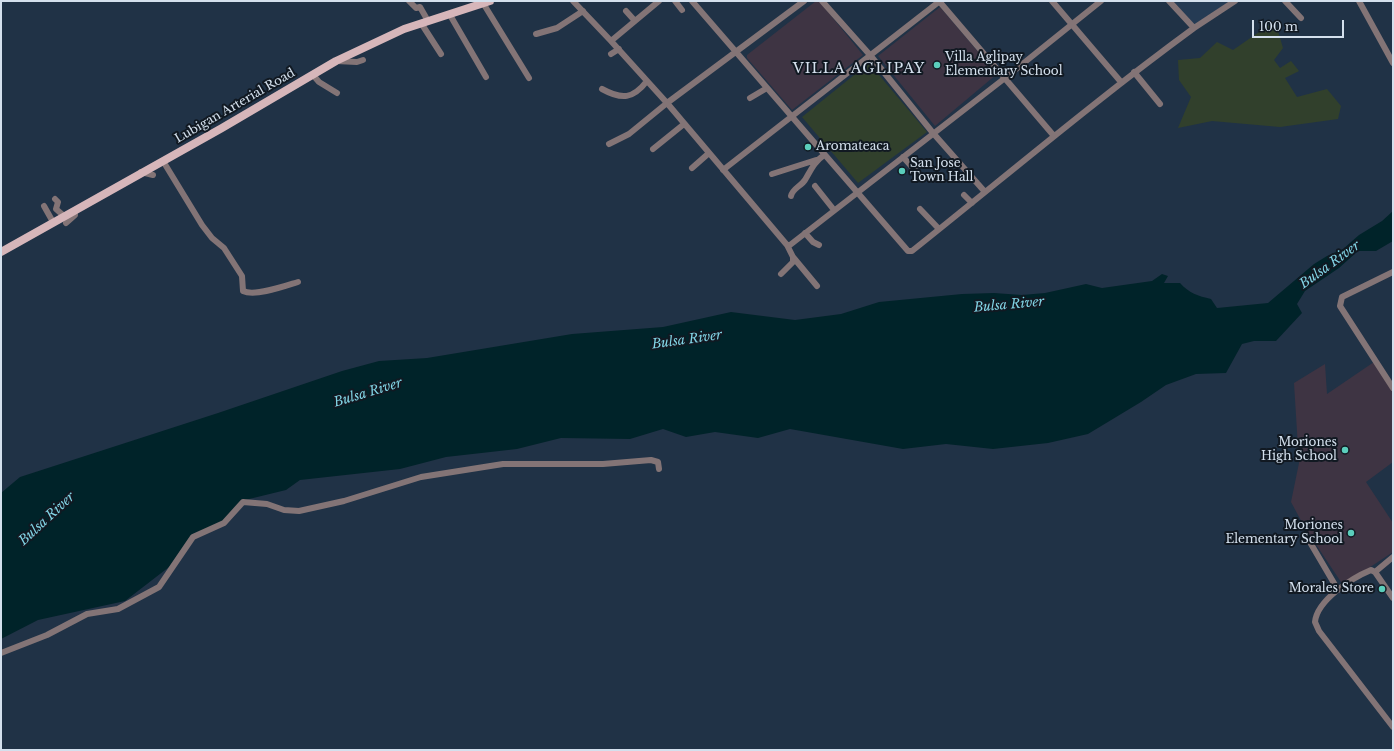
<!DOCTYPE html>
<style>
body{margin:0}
#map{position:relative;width:1394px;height:751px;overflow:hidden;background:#203246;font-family:"Libre Baskerville",serif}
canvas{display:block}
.frame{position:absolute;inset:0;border:2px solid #d4e0ed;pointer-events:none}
.scale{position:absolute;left:1252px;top:20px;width:92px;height:18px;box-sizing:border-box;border:2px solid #d4e0ed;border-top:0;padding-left:5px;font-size:12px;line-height:14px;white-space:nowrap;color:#d4e0ed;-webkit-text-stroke:3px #111922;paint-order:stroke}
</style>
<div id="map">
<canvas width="1394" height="751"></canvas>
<div class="frame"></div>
<div class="scale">100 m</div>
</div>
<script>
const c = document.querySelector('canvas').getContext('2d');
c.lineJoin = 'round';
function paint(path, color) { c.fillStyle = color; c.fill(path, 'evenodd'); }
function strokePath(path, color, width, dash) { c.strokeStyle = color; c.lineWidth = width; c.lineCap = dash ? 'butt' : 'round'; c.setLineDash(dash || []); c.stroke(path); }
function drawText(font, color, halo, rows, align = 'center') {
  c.font = font + ' "Libre Baskerville",serif'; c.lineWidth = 4; c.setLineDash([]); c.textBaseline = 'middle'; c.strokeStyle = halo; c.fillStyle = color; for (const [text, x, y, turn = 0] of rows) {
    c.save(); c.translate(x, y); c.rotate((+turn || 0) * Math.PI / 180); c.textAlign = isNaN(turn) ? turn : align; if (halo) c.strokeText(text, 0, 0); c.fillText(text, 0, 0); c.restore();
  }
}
const built = new Path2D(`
 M1173 1H1230L1194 25Z`);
const education = new Path2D(`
 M816 1H819L863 55 792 110 747 58V55Z
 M940 7 997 74 935 126 878 56Z
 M1374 362 1393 391V462L1366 482 1393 523V552L1343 585 1305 528 1291 502 1299 463 1294 383 1325 364 1327 394Z`);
const green = new Path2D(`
 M1275 21 1283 48 1274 60 1280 68 1291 61 1299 71 1285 78 1297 97 1327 89 1341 106 1338 119 1280 127 1212 121 1178 128 1191 97 1179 80 1178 60 1200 58 1217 42 1233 50Z
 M869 63 927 132 858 183 802 117Z`);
const water = new Path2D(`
 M1393 211V241L1376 251H1358L1339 268 1305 291 1297 304 1302 313 1276 341H1254L1242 344 1226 373 1196 374 1166 385 1141 402 1088 434 1048 443 993 449 946 444 903 449 790 429 758 438 715 432 686 437 663 429 630 439 561 438 517 449 446 457 400 469 300 480 286 490 241 501 224 521 191 535 169 567 125 601 38 620 1 639V493L20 477 218 413 342 371 379 361 427 358 572 334 663 327 731 312 795 320 841 314 879 302 962 294 994 293 1022 295 1045 293 1086 284 1102 288 1152 281 1162 274 1168 276 1164 283H1180C1189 293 1198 296 1211 299L1217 308 1268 303 1314 264 1327 256 1343 249 1359 235 1382 221Z`);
const minor = new Path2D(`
 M409 1 416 8 420 7 428 21
 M573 1 611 41
 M659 1 611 41 667 103 787 245H790L1005 78 1101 1
 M675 1 682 10
 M692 1 908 251H912C1006 176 1097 99 1194 28L1169 1
 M822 1 870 55 933 133 985 192
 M939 1 1054 136
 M1052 1 1121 82
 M1285 1 1301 18
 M1359 1 1393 63
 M483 3 529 78
 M626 11 635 21
 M450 15 486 77
 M421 23 441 54
 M1194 28 1235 1
 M536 34 557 28 583 11
 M611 54 619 49
 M336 61 357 62 363 60
 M1134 72 1160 104
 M313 75 319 82 337 93
 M602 89C622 100 633 99 647 81
 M750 98 767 88
 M609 144 629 134 667 103 804 1
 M653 149 684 124
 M903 157 922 178
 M163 161 202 225 212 238 224 248 242 276 243 291C255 297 285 286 298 282
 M692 168 709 153
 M723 170 940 1
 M141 172 153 175
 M772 174 816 160
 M815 186 834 210
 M964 195 972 203
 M791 196C792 189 801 186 805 180 811 170 814 162 824 155
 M55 199 58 202 56 209 64 216
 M44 206 53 222
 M920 209 939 229
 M66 223 75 215 74 211H73
 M805 233 813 242 819 245
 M793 257 817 286
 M1393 272 1342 297 1340 306 1393 388
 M781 274 793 262V257L787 245
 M1311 544 1338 590
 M1393 557 1375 572 1371 570C1352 578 1317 600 1315 622L1319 631 1393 727
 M1375 572 1393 598
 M1 653 47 635 87 614 118 609 159 587 193 537 224 523 243 502 267 504 284 510 299 511 344 501 421 477 503 464H603L651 460 658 462 659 469`);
const major = new Path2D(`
 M1 252 222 128 336 61 404 29 490 1`);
const markers = [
 [937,65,4,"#5bcebc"],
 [808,147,4,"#5bcebc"],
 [902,171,4,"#5bcebc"],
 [1345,450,4,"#5bcebc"],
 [1351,533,4,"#5bcebc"],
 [1382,589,4,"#5bcebc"]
];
const poiNames = [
 ["Villa Aglipay",945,58],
 ["Elementary School",945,72],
 ["Aromateaca",816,147],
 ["San Jose",910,164],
 ["Town Hall",910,178],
 ["Moriones",1337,443,"right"],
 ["High School",1337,457,"right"],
 ["Moriones",1343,526,"right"],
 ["Elementary School",1343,540,"right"],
 ["Morales Store",1374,589,"right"]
];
const streetNames = [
 ["Lubigan Arterial Road",235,106,-30]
];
const waterNames = [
 ["Bulsa River",1330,265,-36],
 ["Bulsa River",1009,305,-5],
 ["Bulsa River",687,340,-8],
 ["Bulsa River",368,393,-17],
 ["Bulsa River",47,519,-43]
];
const quarterNames = [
 ["VILLA AGLIPAY",859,69]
];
paint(built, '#253b54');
paint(education, '#3e3443');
paint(green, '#31402c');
paint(water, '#002329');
strokePath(minor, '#837476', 6);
strokePath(major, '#d6b6ba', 8);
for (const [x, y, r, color] of markers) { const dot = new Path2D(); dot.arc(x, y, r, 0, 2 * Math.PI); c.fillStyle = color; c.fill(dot); strokePath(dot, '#111922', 1.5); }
drawText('12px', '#d4e0ed', '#111922', poiNames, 'left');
drawText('12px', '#d4e0ed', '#111922', streetNames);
drawText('italic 13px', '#82d4e5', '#111922', waterNames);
c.letterSpacing = '1px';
drawText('14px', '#d4e0ed', '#111922', quarterNames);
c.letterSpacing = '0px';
</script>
